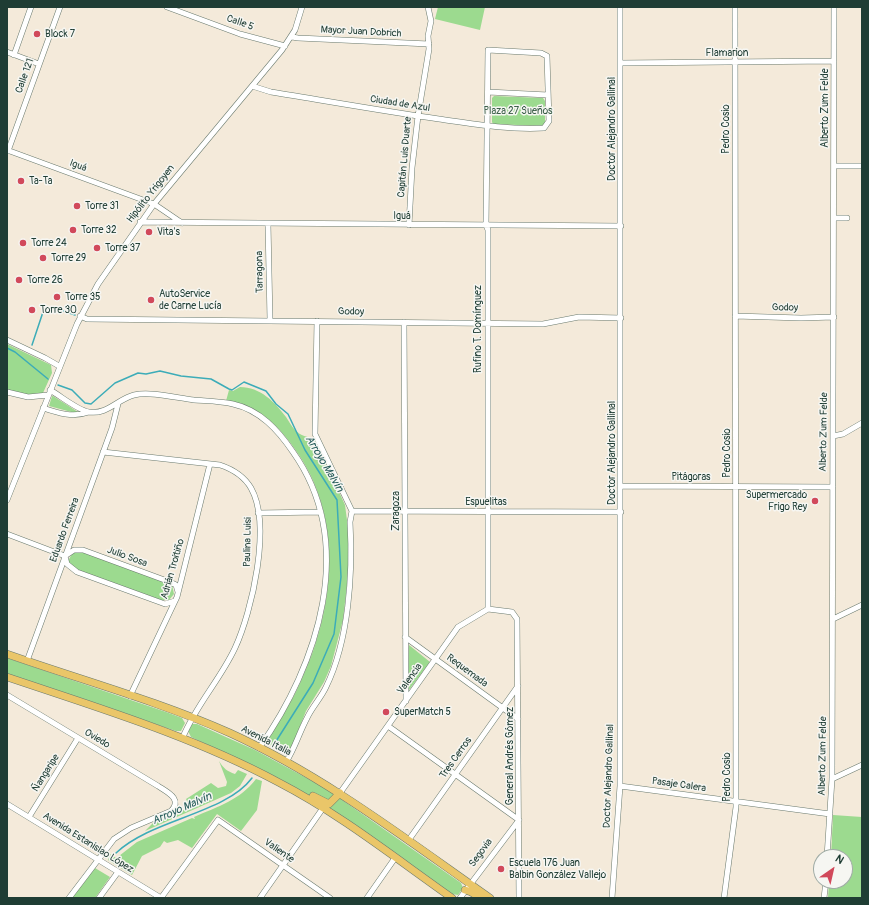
<!DOCTYPE html>
<meta charset="utf-8">
<style>
body{margin:0}
#map{position:relative;width:869px;height:905px;overflow:hidden;background:#f4eada;font-family:Pangolin,sans-serif}
canvas{display:block}
.frame{position:absolute;inset:0;border:8px solid #1f3d34;pointer-events:none}
.north{position:absolute;left:813px;top:849px;width:40px;height:40px;box-sizing:border-box;background:#f6f6f2;border:1px solid #a0aca6;border-radius:50%;rotate:34deg;font-size:11px;font-weight:700;line-height:16px;text-align:center;color:#1f3d34}
.north::after{content:'';display:block;margin:auto;width:14px;height:18px;background:#d1495b;clip-path:polygon(50% 0,100% 100%,50% 72%,0 100%)}
</style>
<div id="map">
<canvas width="869" height="905"></canvas>
<div class="frame"></div>
<div class="north">N</div>
</div>
<script>
const c = document.querySelector('canvas').getContext('2d');
c.lineJoin = 'round';
function paint(path, color) { c.fillStyle = color; c.fill(path, 'evenodd'); }
function strokePath(path, color, width, dash) { c.strokeStyle = color; c.lineWidth = width; c.lineCap = dash ? 'butt' : 'round'; c.setLineDash(dash || []); c.stroke(path); }
function drawText(font, color, halo, rows, align = 'center') {
  c.font = font + ' Pangolin,sans-serif'; c.lineWidth = 3; c.setLineDash([]); c.textBaseline = 'middle'; c.strokeStyle = halo; c.fillStyle = color; for (const [text, x, y, turn = 0] of rows) {
    c.save(); c.translate(x, y); c.rotate((+turn || 0) * Math.PI / 180); c.textAlign = isNaN(turn) ? turn : align; if (halo) c.strokeText(text, 0, 0); c.fillText(text, 0, 0); c.restore();
  }
}
const green = new Path2D(`
 M438 7H485L480 30 435 19Z
 M494 96 543 98 545 101V123L542 126 493 124 492 122V98Z
 M7 344 51 365 52 373 43 393 31 395 7 390Z
 M240 387C260 387 275 402 286 417 289 421 291 426 295 430 301 436 307 437 315 439L345 505 348 528V576L343 620 331 666 324 682 306 711 291 749 288 752H284L268 744 267 741C279 721 292 702 301 681 334 610 344 523 299 455 279 425 261 408 226 401L229 390 233 391Z
 M52 396H53L78 412 75 413 49 406Z
 M77 550 172 585 174 594 169 600H161L72 568 68 561 73 552Z
 M409 645 430 662 409 690 407 689Z
 M7 658 166 712 182 718 185 723 181 731H176L7 674Z
 M192 724H197L255 750 325 788 461 883 463 888 458 895 452 894 282 780 191 737 188 731Z
 M219 761C224 769 227 771 235 774L238 770 247 774 240 786 231 793 145 831 153 823 190 807 186 799 211 783 218 788 226 786 227 782Z
 M256 779 262 781 257 810 241 831 217 814 192 848 178 840 167 843 164 841 160 847 142 856 132 875 108 860 109 857 105 859 109 853 119 860 121 857 119 856 137 842 192 818 195 819 194 817C219 806 240 800 256 779Z
 M833 815 862 817V898H828L829 881H845V857H831Z
 M95 868 110 877 95 898H72Z`);
const stream = new Path2D(`
 M53 307 75 315
 M32 345 43 312
 M7 348 15 352 48 379
 M58 385 72 390 85 403 91 404 115 383 138 373 146 374 160 371 181 376 211 379 229 389 232 390 244 382 266 391 276 404 288 414 305 450 337 500 341 577 334 634 313 683 273 746
 M116 853C152 819 225 814 252 778`);
const minor = new Path2D(`
 M167 7 240 34 285 46
 M292 37 298 38 429 44
 M7 52 39 64
 M14 55 31 7
 M620 63 834 61
 M252 86 271 92C327 101 383 111 439 119 474 124 509 130 544 128L549 121 547 56 541 53 488 50 486 225 488 230V609
 M488 92 548 95
 M7 150 154 204 182 223
 M8 151 60 7
 M834 166H862
 M834 218H847
 M140 222 621 226
 M268 224 270 320
 M409 225 412 168 418 116 429 49 428 36 431 21 428 7
 M80 316 87 319 543 324 579 317 621 318
 M735 316 801 318 834 317
 M404 322 406 701
 M7 340 45 358 59 366
 M50 390C61 396 77 410 89 412 107 415 118 399 134 395 150 391 177 398 194 400 207 401 220 401 233 404 260 410 278 430 293 452 358 544 318 665 259 748
 M7 392 28 397 48 395
 M43 408C58 413 73 418 89 412
 M833 436 843 434 862 423
 M103 452 220 465C232 469 244 476 251 488 272 525 252 611 235 648 220 680 196 705 183 737
 M621 486 833 487
 M7 500 77 324 98 284 154 204 282 50 295 30 302 7
 M352 511 621 512
 M258 513 320 512
 M7 534 65 556
 M175 601 165 604 77 572 67 564 65 556 74 550H83L170 582 176 585 178 592
 M833 619 862 605
 M405 637 518 719
 M27 661 112 428 118 404
 M7 695 158 786C167 792 183 799 171 811L131 828 114 839 69 898
 M130 696 177 597 210 464
 M388 726 519 820 460 898
 M286 762C295 748 299 733 307 718 312 707 321 698 326 687 349 640 353 573 350 522L352 511 315 434 317 321
 M832 779 862 765
 M620 786 830 814
 M340 793 458 627 488 609 512 612 517 619 519 898
 M7 804 161 898
 M29 817 78 738
 M408 841 518 686
 M827 857 832 779 834 7
 M99 898 118 872
 M161 898 218 820 330 898
 M260 898 323 808
 M367 898 395 858
 M612 898 620 786V7
 M724 898 736 807 735 7
 M824 898 826 881`);
const major = new Path2D(`
 M7 654C81 680 158 701 230 733 324 776 406 839 490 898
 M7 677C99 708 192 736 278 782 340 814 395 858 452 898
 M313 796 329 804 340 793
 M465 890 471 892 481 898`);
const markers = [
 [37,34,4,"#d1495b"],
 [21,181,4,"#d1495b"],
 [77,206,4,"#d1495b"],
 [73,230,4,"#d1495b"],
 [149,232,4,"#d1495b"],
 [23,243,4,"#d1495b"],
 [97,248,4,"#d1495b"],
 [43,258,4,"#d1495b"],
 [19,280,4,"#d1495b"],
 [57,297,4,"#d1495b"],
 [151,300,4,"#d1495b"],
 [32,310,4,"#d1495b"],
 [815,501,4,"#d1495b"],
 [386,712,4,"#d1495b"],
 [501,869,4,"#d1495b"]
];
const streetNames = [
 ["Calle 5",240,23,19],
 ["Mayor Juan Dobrich",361,32,3],
 ["Flamarion",727,53],
 ["Calle 121",25,76,-70],
 ["Ciudad de Azul",400,104,9],
 ["Alberto Zum Felde",825,108,-90],
 ["Doctor Alejandro Gallinal",612,129,-90],
 ["Pedro Cosio",726,129,-90],
 ["Capitán Luis Duarte",405,157,-85],
 ["Iguá",78,166,20],
 ["Hipólito Yrigoyen",151,194,-52],
 ["Iguá",402,216],
 ["Tarragona",260,272,-91],
 ["Godoy",785,308,1],
 ["Godoy",351,312,1],
 ["Rufino T. Domínguez",478,329,-90],
 ["Alberto Zum Felde",824,432,-89],
 ["Doctor Alejandro Gallinal",612,453,-90],
 ["Pedro Cosio",727,453,-90],
 ["Pitágoras",691,477],
 ["Espuelitas",486,502],
 ["Zaragoza",396,511,-90],
 ["Eduardo Ferreira",65,530,-70],
 ["Paulina Luisi",248,542,-89],
 ["Julio Sosa",127,557,20],
 ["Adrián Troitiño",173,569,-74],
 ["Requemada",467,671,36],
 ["Valencia",410,679,-54],
 ["Oviedo",97,739,31],
 ["Avenida Italia",266,741,27],
 ["General Andrés Gómez",510,756,-90],
 ["Alberto Zum Felde",823,756,-89],
 ["Tres Cerros",456,758,-55],
 ["Ñangaripe",46,773,-58],
 ["Doctor Alejandro Gallinal",609,776,-88],
 ["Pedro Cosio",727,777,-90],
 ["Pasaje Calera",679,785,8],
 ["Avenida Estanislao López",88,843,32],
 ["Valiente",279,851,35],
 ["Segovia",481,853,-54]
];
const poiNames = [
 ["Block 7",45,34],
 ["Ta-Ta",29,181],
 ["Torre 31",85,206],
 ["Torre 32",81,230],
 ["Vita's",157,232],
 ["Torre 24",31,243],
 ["Torre 37",105,248],
 ["Torre 29",51,258],
 ["Torre 26",27,280],
 ["AutoService",159,294],
 ["de Carne Lucía",159,306],
 ["Torre 35",65,297],
 ["Torre 30",40,310],
 ["Supermercado",807,495,"right"],
 ["Frigo Rey",807,507,"right"],
 ["SuperMatch 5",394,712],
 ["Escuela 176 Juan",509,863],
 ["Balbin González Vallejo",509,875]
];
const parkNames = [
 ["Plaza 27 Sueños",518,111]
];
const waterNames = [
 ["Arroyo Malvín",324,464,59],
 ["Arroyo Malvín",182,809,-24]
];
paint(green, '#9cda8f');
strokePath(stream, '#3cacb8', 1.5);
strokePath(minor, '#6a7a6e', 6);
strokePath(major, '#6a7a6e', 8);
strokePath(minor, '#fff', 5);
strokePath(major, '#eac669', 7);
for (const [x, y, r, color] of markers) { const dot = new Path2D(); dot.arc(x, y, r, 0, 2 * Math.PI); c.fillStyle = color; c.fill(dot); strokePath(dot, '#f6f6f2', 1.5); }
drawText('10px', '#1f3d34', '#f6f6f2', streetNames);
drawText('10px', '#1f3d34', '#f6f6f2', poiNames, 'left');
drawText('10px', '#385c46', '#f6f6f2', parkNames);
drawText('italic 11px', '#285e5c', '#f6f6f2', waterNames);
</script>
